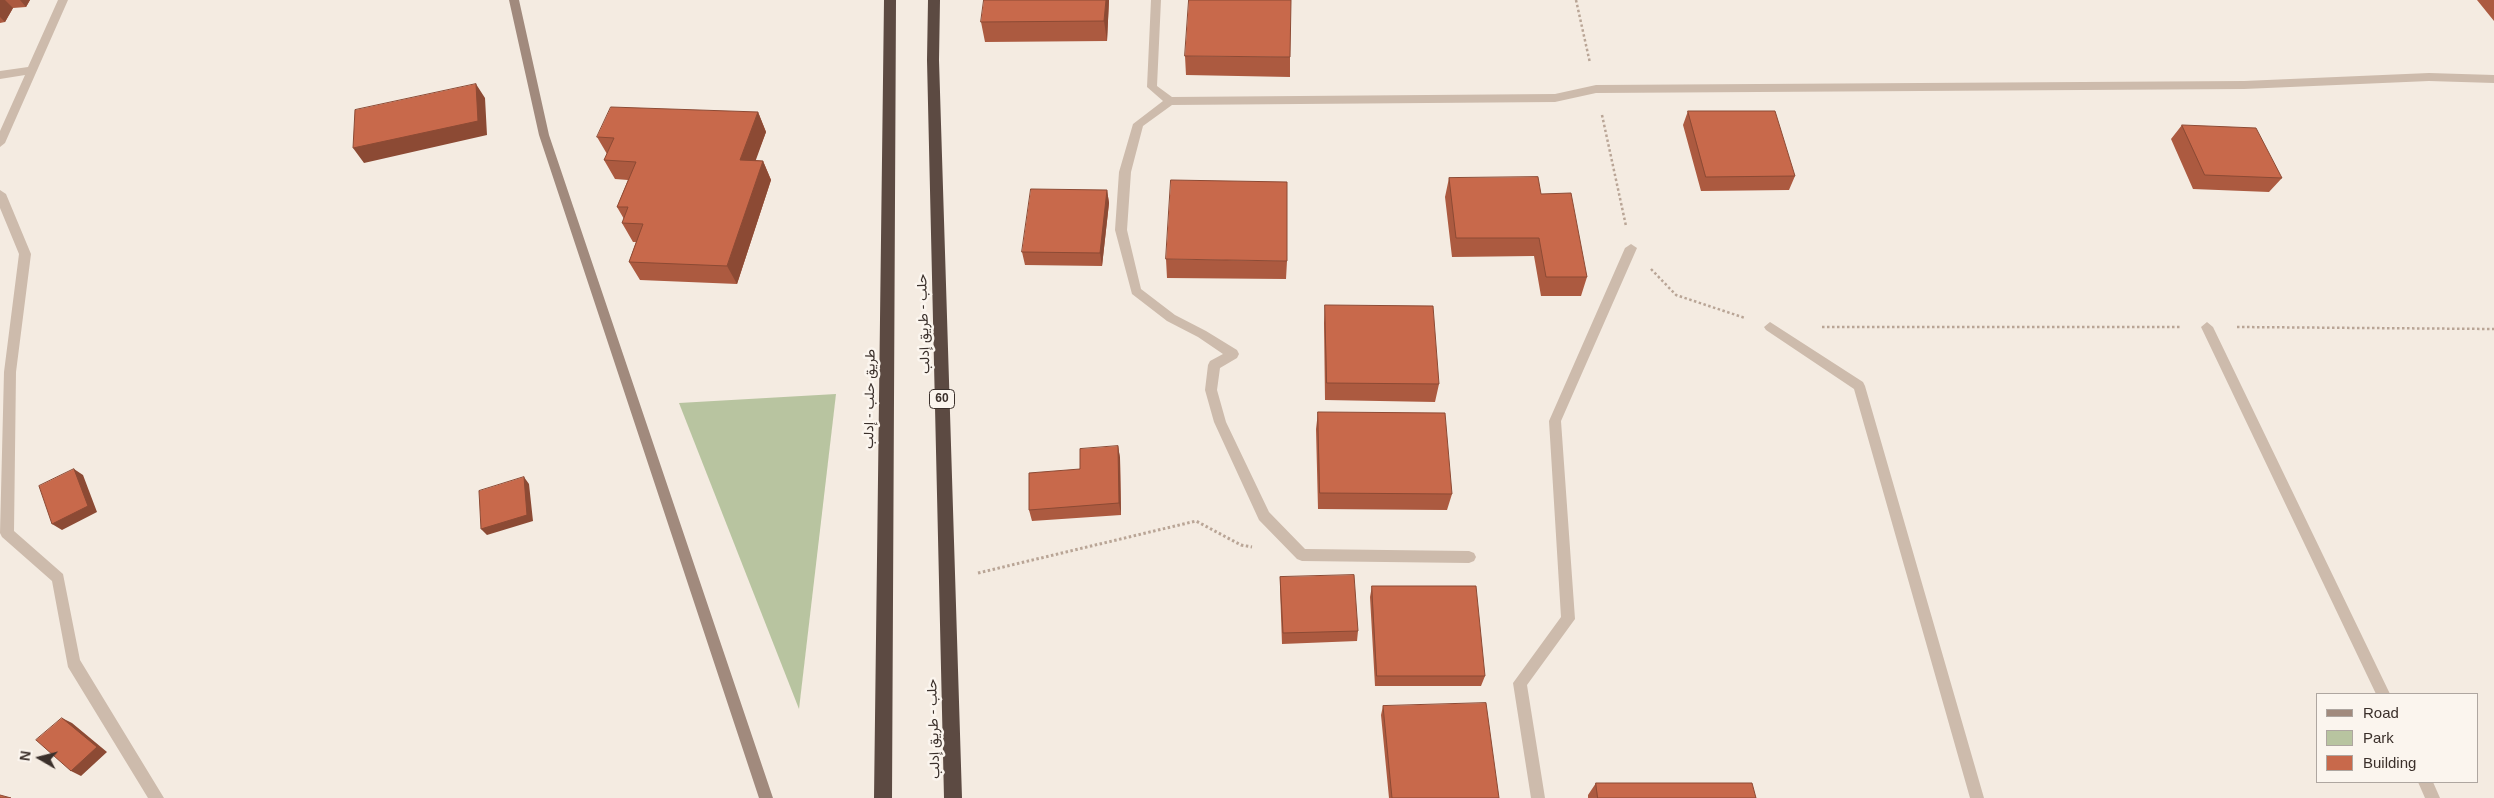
<!DOCTYPE html>
<meta charset="utf-8">
<style>
body{margin:0}
#map{position:relative;width:2494px;height:798px;overflow:hidden;background:#f4ebe1;font-family:Arial,sans-serif}
canvas{display:block}
.legend{position:absolute;left:2316px;top:693px;width:162px;height:90px;box-sizing:border-box;background:#fbf5ee;border:1px solid #aea6a0;margin:0;padding:6px 9px;list-style:none;font-size:15px;color:#3b302b}
.legend li{display:flex;align-items:center;gap:10px;height:25px}
.legend b{width:25px;border:1px solid #aea6a0}
.north{position:absolute;left:15px;top:733px;width:50px;height:50px;-webkit-text-stroke:4px #fbf5ee;paint-order:stroke;rotate:278deg;font-size:14px;font-weight:700;line-height:20px;text-align:center;color:#3b302b}
.north::after{content:'';display:block;margin:auto;width:18px;height:22px;background:#3b302b;clip-path:polygon(50% 0,100% 100%,50% 72%,0 100%)}
</style>
<div id="map">
<canvas width="2494" height="798"></canvas>
<ul class="legend">
<li><b style="height:6px;background:#a18a7d"></b>Road</li>
<li><b style="height:14px;background:#b8c4a0"></b>Park</li>
<li><b style="height:14px;background:#c8694b"></b>Building</li>
</ul>
<div class="north">N</div>
</div>
<script>
const c = document.querySelector('canvas').getContext('2d');
c.lineJoin = 'round';
function paint(path, color) { c.fillStyle = color; c.fill(path, 'evenodd'); }
function strokePath(path, color, width, dash) { c.strokeStyle = color; c.lineWidth = width; c.lineCap = dash ? 'butt' : 'round'; c.setLineDash(dash || []); c.stroke(path); }
function drawText(font, color, halo, rows, align = 'center') {
  c.font = font + ' Arial,Vazirmatn,sans-serif'; c.lineWidth = 5; c.setLineDash([]); c.textBaseline = 'middle'; c.strokeStyle = halo; c.fillStyle = color; for (const [text, x, y, turn = 0] of rows) {
    c.save(); c.translate(x, y); c.rotate((+turn || 0) * Math.PI / 180); c.textAlign = isNaN(turn) ? turn : align; if (halo) c.strokeText(text, 0, 0); c.fillText(text, 0, 0); c.restore();
  }
}
const green = new Path2D(`
 M836 394 799 709 679 403Z`);
const pathFar1 = new Path2D(`
 M1576 0 1590 63
 M1602 115 1626 226
 M1651 269 1676 295 1745 318
 M1822 327H2181
 M2237 327 2494 329`);
const path = new Path2D(`
 M978 573 1196 521 1241 545 1252 547`);
const street = new Path2D(`
 M58 0H68L5 143 0 147V131L25 75 0 79V71L28 67Z
 M1151 0H1161L1157 86 1172 97 1555 94 1596 85 2244 81 2429 73 2494 75V83L2429 81 2244 89 1596 93 1555 102 1172 105 1143 126 1131 172 1127 230 1141 289 1175 315 1206 331 1237 350 1239 354 1237 358 1220 368 1217 390 1226 422 1269 512 1305 549 1469 551 1474 553 1476 557 1474 561 1469 563 1302 561 1297 559 1259 520 1214 422 1205 390 1208 365 1210 361 1223 354 1198 337 1167 321 1132 294 1115 230 1119 172 1133 124 1163 101 1147 87Z
 M0 190 6 194 31 254 16 372 14 531 63 574 80 660 164 798H148L68 667 52 581 2 537 0 533 4 372 19 254 0 208Z
 M1631 244 1637 248 1561 421 1575 619 1527 685 1545 798H1531L1513 683 1561 617 1549 421 1625 248Z
 M1770 322 1863 382 1865 386 1984 798H1970L1854 389 1766 330 1764 327Z
 M2207 322 2213 327 2390 694H2376L2201 327Z
 M2418 782H2433L2440 798H2425Z`);
const secondary = new Path2D(`
 M509 0H519L549 135 773 798H759L539 135Z`);
const highway = new Path2D(`
 M884 0H896L892 798H874Z
 M928 0H940L939 60 962 798H944L927 60Z`);
const wall = new Path2D(`
 M0 0H30L26 7 13 8 5 22 0 23Z
 M1109 0 1107 41 985 42 981 22Z
 M2477 0H2494V21Z
 M1185 56 1290 57V77L1186 75Z
 M1688 111 1795 176 1789 190 1701 191 1683 125Z
 M758 112 766 132 755 160 763 161 771 180 737 284 640 280 629 262 636 242H633L622 223 624 219 617 207 628 180 615 179 604 160 607 154 597 137Z
 M2182 125 2282 178 2269 192 2193 189 2171 139Z
 M1449 178 1541 194 1587 277 1581 296H1541L1534 256 1452 257 1445 197Z
 M1107 190 1109 203 1102 266 1025 265 1022 252Z
 M1166 259 1287 261 1286 279 1167 278Z
 M1325 305 1439 384 1435 402 1325 400 1324 323Z
 M1318 412 1452 494 1447 510 1318 509 1316 429Z
 M1118 446 1120 458 1121 515 1032 521 1029 510Z
 M1280 577 1358 631 1357 641 1282 644 1280 588Z
 M1372 586 1485 676 1481 686H1375L1370 597Z
 M1383 706 1499 798H1389L1381 715Z
 M1596 783 1756 798H1588V795Z`);
const shadedWall = new Path2D(`
 M0 0H5L13 8 5 22 0 17Z
 M20 0H30L26 7Z
 M1106 0H1109L1107 41 1104 21Z
 M476 84 485 98 487 135 364 163 353 148Z
 M758 112 766 132 749 179 740 160Z
 M763 161 771 180 737 284 727 266Z
 M1107 190 1109 203 1102 266 1100 253Z
 M1118 446 1120 458 1121 515 1119 503Z
 M74 469 83 475 97 512 62 530 52 524Z
 M524 477 529 484 533 521 487 535 481 529Z
 M62 718 72 723 107 752 81 776 71 771Z`);
const building = new Path2D(`
 M984 0H1106L1104 21 981 22Z
 M1189 0H1291L1290 57 1185 56Z
 M476 84 478 121 353 148 355 110Z
 M611 107 758 112 740 160 763 161 727 266 629 262 643 224 622 223 628 207H617L636 162 604 160 614 138 597 137Z
 M1688 111H1775L1795 176 1706 177Z
 M2182 125 2256 128 2282 178 2205 175Z
 M1538 177 1541 194 1571 193 1587 277H1546L1539 238H1456L1449 178Z
 M1171 180 1287 182V261L1166 259Z
 M1031 189 1107 190 1100 253 1022 252Z
 M1325 305 1433 306 1439 384 1327 383Z
 M1318 412 1445 413 1452 494 1320 493Z
 M1118 446 1119 503 1029 510V473L1080 469V449Z
 M74 469 88 506 52 524 39 486Z
 M524 477 527 515 481 529 479 491Z
 M1354 575 1358 631 1283 633 1280 577Z
 M1372 586H1476L1485 676H1377Z
 M1486 703 1499 798H1392L1383 706Z
 M62 718 97 747 71 771 36 740Z
 M1596 783H1752L1756 798H1598Z
 M0 795 11 798H0Z`);
const shields = [
 [942,399,25]
];
const shieldNames = [
 ["60",942,399]
];
const streetNames = [
 ["حلب - طريق إدلب",924,324,-92],
 ["طريق حلب - إدلب",870,399,-89],
 ["حلب - طريق إدلب",934,729,-92]
];
paint(green, '#b8c4a0');
strokePath(pathFar1, '#b9a596', 2.5, [2.5, 2.5]);
strokePath(path, '#b9a596', 3, [2.5, 2.5]);
paint(street, '#cdbbac');
paint(secondary, '#a18a7d');
paint(highway, '#5c4a42');
paint(wall, '#ac5a40');
paint(shadedWall, '#8c4a34');
paint(building, '#c8694b');
strokePath(building, '#8c4a34', 1);
for (const [x, y, w] of shields) { const box = new Path2D(); box.roundRect(x - w / 2, y - 9.5, w, 19, 4); c.fillStyle = '#fbf5ee'; c.fill(box); strokePath(box, '#3b302b', 1); }
drawText('bold 12px', '#3b302b', null, shieldNames);
drawText('14px', '#3b302b', '#fbf5ee', streetNames);
</script>
